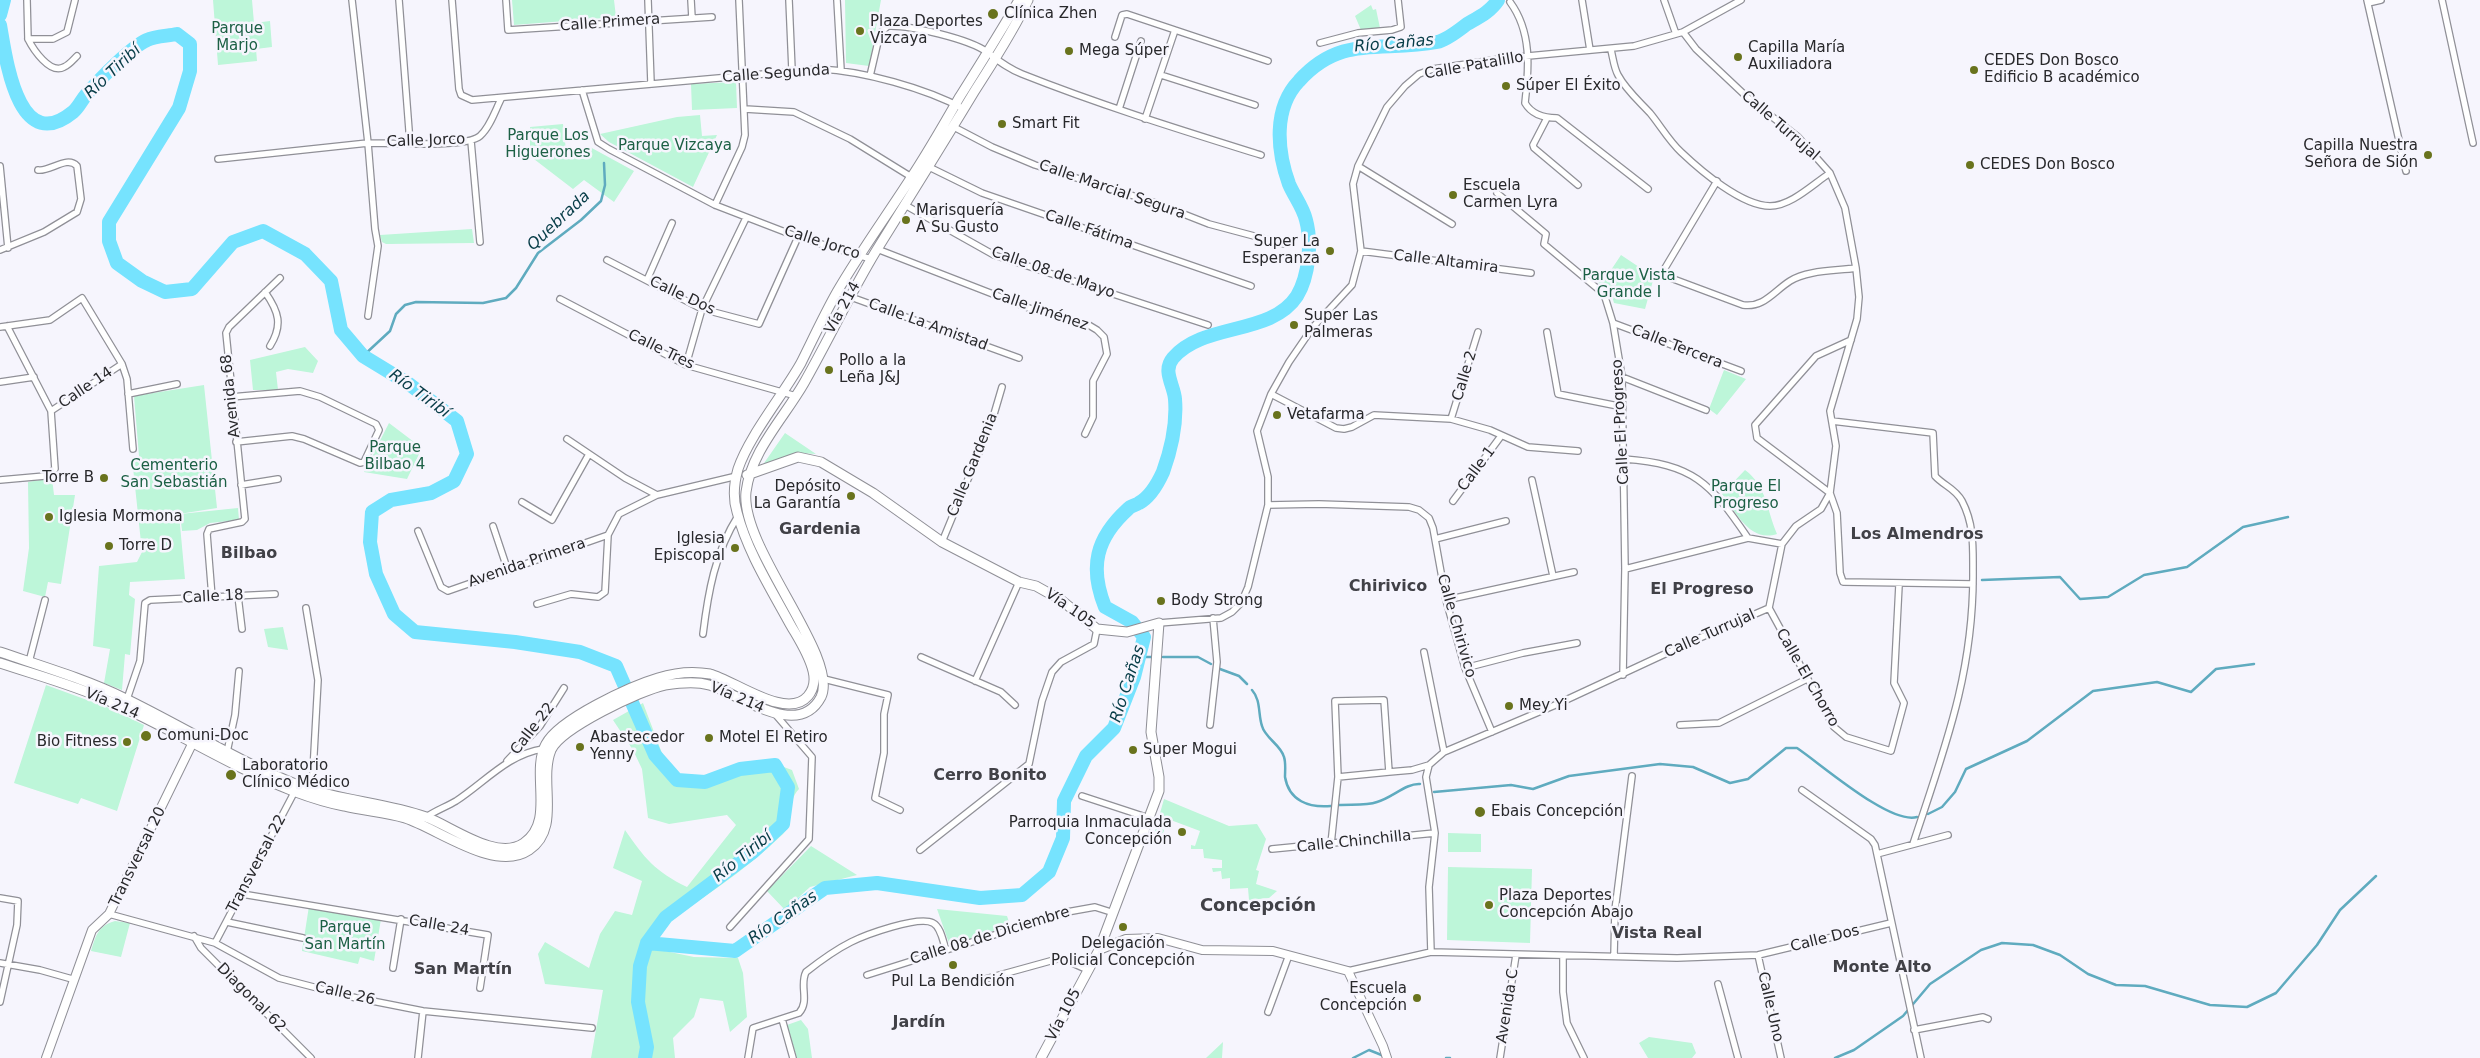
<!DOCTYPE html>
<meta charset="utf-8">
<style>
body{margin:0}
canvas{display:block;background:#f6f5fd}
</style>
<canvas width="2480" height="1058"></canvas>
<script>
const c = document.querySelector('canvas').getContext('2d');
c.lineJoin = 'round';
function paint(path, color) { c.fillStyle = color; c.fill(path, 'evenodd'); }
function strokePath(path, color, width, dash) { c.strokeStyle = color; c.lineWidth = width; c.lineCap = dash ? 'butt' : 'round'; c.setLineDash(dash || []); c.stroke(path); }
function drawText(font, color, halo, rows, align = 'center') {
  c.font = font + ' "DejaVu Sans",sans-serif'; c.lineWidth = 5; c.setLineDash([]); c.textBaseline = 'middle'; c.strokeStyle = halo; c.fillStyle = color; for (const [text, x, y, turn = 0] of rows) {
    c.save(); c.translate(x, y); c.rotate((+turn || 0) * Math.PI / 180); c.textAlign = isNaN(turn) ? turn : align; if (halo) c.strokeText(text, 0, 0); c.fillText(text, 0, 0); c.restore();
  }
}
const green = new Path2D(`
 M213 0H252L254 23 270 21 272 47 256 49 257 61 218 65Z
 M512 0H614L616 17 514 25Z
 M845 0H881L869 66 846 63Z
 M1371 5 1373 10 1376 9 1380 28 1361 30 1355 16Z
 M736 82 737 108 692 110 691 84Z
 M700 115 702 136 717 135 693 187 609 142 600 134 677 117Z
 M563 124 566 150 590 147 634 171 614 202 584 180 573 189 530 156V127Z
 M472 229 474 243 386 244 382 242 380 235Z
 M1621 255 1654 277 1645 309 1614 303 1612 296 1598 283 1607 276Z
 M305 347 318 361 313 373 288 369 276 372 278 390H253L250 360Z
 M1724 370 1746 379 1717 415 1709 409Z
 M204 385 217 508 179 514 185 579 130 582 129 595 135 599 130 655 125 654 122 690 104 683 110 649 93 646 99 566 137 562 142 552 132 458 139 456 134 396Z
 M389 423 422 448 407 479 364 472Z
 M785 433 816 454 799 453 762 466Z
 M1745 470C1767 486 1767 512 1777 534 1750 543 1736 512 1722 494Z
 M52 478 54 495H75L61 584 48 582 45 597 23 591 29 548 28 482Z
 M238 508 239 520 210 523 197 530 182 531 180 514Z
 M283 627 288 650 268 647 264 629Z
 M46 685 109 708 144 725 117 811 81 798 78 804 14 783Z
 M643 703 673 782C684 780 697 780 708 777 738 770 762 757 792 770L799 789C786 802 794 824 783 834 743 873 695 904 647 933L665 951 694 957 738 958 743 973 747 1017 730 1032 723 1001 700 998 694 1017 673 1038 675 1058H591L603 990 545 984 538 954 545 942 589 968 600 934 615 911 632 915 642 881 613 868 625 830C644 858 656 872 687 887L736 825 727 815 669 824 648 818 642 769 633 750 613 720Z
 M1164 799 1229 826 1257 824 1266 839 1256 870 1259 871 1256 884 1277 891 1269 898 1249 900 1248 888 1230 889V878L1222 879 1221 871 1213 872 1212 868H1222V860L1204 858 1203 849H1191V845L1195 846 1200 831 1168 819 1167 822H1164L1161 828 1164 830 1163 834 1155 831Z
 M1448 833 1481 834V852H1448Z
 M811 846 857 875 810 887 785 910 767 891Z
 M1448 867 1532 869 1530 943 1447 940Z
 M309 906 381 919 374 961 360 957 358 964 302 951Z
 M937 909 1007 916 1010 925 950 946Z
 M115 921 130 923 121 957 91 951C96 935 98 926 115 921Z
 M801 1020 808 1029 812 1058H797L787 1025Z
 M1649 1037 1692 1043 1696 1053 1692 1058H1648L1639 1043Z
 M1223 1042 1222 1058H1206Z`);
const stream = new Path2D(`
 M363 356 390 331 396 314 405 305 416 302 483 303 506 298 516 288 538 253 581 220 601 201 605 185 604 163
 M1982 580 2060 577 2080 599 2108 597 2144 575 2187 567 2243 527 2288 517
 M1138 657H1152
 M1163 657H1198L1211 664
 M1220 669 1239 676 1247 684
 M1252 690C1261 700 1258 714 1262 726 1265 738 1281 745 1284 757 1286 763 1285 770 1285 777 1289 801 1309 808 1331 806
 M1434 792 1511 785 1533 789 1569 776 1660 764 1693 767 1730 783 1748 779 1786 748H1797C1821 764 1890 825 1917 817
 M1338 805C1351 804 1366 806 1377 802 1392 798 1406 783 1420 784
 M1928 814 1942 807 1955 792 1966 769 2027 741 2093 691 2157 682 2191 692 2216 669 2254 664
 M1353 1058 1369 1050 1384 1056
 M1446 1058H1450
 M1835 1058 1854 1050 1903 1016 1930 984 1981 950 2002 943 2033 945 2060 955 2088 974 2116 985 2145 986 2210 1005 2247 1007 2276 993 2317 945 2340 910 2376 876`);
const river = new Path2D(`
 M0 15 4 0
 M0 25C6 59 18 157 73 112 79 107 82 99 87 94 99 80 131 47 147 40 155 36 168 36 177 34L190 44V71L179 108 109 222V241L117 263 142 281 165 292 192 289 233 242 263 231 305 254 331 281 341 330 363 356 409 384 457 421 467 454 454 481 431 493 391 500 372 512 370 542 376 574 394 614 415 632 515 642 580 652 616 666 655 755 677 780 705 782 740 769 775 765 788 787 783 824 753 852 666 917 647 943 640 966 638 1002 647 1047 645 1058
 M647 943 735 951 825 888 877 883 980 898 1022 895 1049 872 1063 838 1064 801 1086 756 1114 728 1134 677 1144 637 1132 622 1105 607C1089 567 1096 538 1128 509 1131 505 1135 506 1139 503 1150 497 1158 483 1163 472 1171 450 1177 423 1175 399 1174 385 1162 371 1173 358 1204 322 1271 336 1297 296 1309 276 1312 242 1306 220 1303 207 1294 196 1289 184 1277 151 1273 108 1299 81 1342 33 1383 53 1437 42 1447 40 1459 30 1467 24 1479 17 1490 12 1498 0`);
const minor = new Path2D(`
 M27 0 28 39H53L67 32 75 0
 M352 0 368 143C388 143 467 148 480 136 490 127 495 111 501 99
 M399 0 410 143
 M452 0 459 89 461 95 472 100 820 69C863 71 925 88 964 109
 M506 0 508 30 712 17
 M648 0 651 83
 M691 0 692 18
 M789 0 792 70
 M837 0 841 70
 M1582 0 1590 50
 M1664 0 1676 34
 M2367 0 2406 171
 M2442 0 2473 143
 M1510 2C1532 32 1529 68 1525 103 1532 115 1544 118 1557 118L1648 189
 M2368 3 2381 0
 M1115 37 1122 15 1127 14 1268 61
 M28 39C33 49 50 75 64 67 69 65 73 60 77 56
 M1320 43 1358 33 1392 30 1401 27 1398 0
 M1611 50C1613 58 1614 68 1618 75 1626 90 1639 101 1650 113 1660 125 1669 141 1681 152 1701 171 1742 206 1770 206 1791 206 1813 184 1830 173
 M1161 75 1255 105
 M870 76 880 33 888 26C910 25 969 39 987 52 999 61 1007 68 1022 74 1100 105 1181 130 1261 155
 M582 90 598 142 609 149 715 205 798 237 871 259
 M745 109 794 112 850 139 913 178
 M1119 109 1141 41
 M1547 118 1533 145 1534 148 1578 185
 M1145 119 1175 30
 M952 126 992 147 1035 165 1153 202 1209 224 1284 244
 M471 141 480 242
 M218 159 368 143 375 229 378 246 368 316
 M0 166 8 248
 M1358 166 1452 224
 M929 167 982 193 1251 286
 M1717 181 1665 268V273L1668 277 1743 305C1764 308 1774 291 1790 281 1807 270 1836 271 1856 268
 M1497 193 1546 234 1544 244 1604 294 1613 323 1622 377 1625 569 1623 675
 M715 205 742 147 745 135 739 0
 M905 205 994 255 1208 325
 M877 249 1034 310 1087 324 1097 330 1104 337 1107 354 1093 381V417L1085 434
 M0 250 44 232 77 212 81 199 77 166C67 155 50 172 38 170
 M1361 251 1531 273
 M607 260 702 309 759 324 798 237
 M647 280 672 223
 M265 292C279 312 283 325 270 346
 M837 292 1019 358
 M560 299 686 365 796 396
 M1613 323 1741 371
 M0 327 50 320 82 298 122 364 127 379 133 449
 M1547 332 1558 394 1623 407
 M686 365 702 309 746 218
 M1622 377 1706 410
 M0 382 34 377
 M128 394 177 384
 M1271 394 1336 428 1344 429 1352 427 1374 415 1451 419 1490 430 1528 447 1578 451
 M231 397 300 391 320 397 376 424 379 430 364 462 360 463 304 439 292 436 236 442
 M51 411 122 364
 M1451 419 1478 332
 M1832 421 1933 433 1935 476C1944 486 1955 488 1962 501 1974 524 1973 546 1973 571 1974 673 1944 750 1913 844
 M567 439 625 478 657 495 737 476
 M1624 459C1693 464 1710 482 1748 538L1782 544
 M0 480 45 476 55 469 51 411 7 326
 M1532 480 1553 576
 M241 485 278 479
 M1830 493 1757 438 1755 425 1816 356 1851 340
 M1830 493 1837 513 1840 573 1843 582 1973 584
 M1453 501 1501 436
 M522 502 552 520 589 454
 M1268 505 1319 504 1409 507 1419 510 1429 518 1433 528 1446 600 1465 668 1492 732
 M493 526 508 571
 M418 531 441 587 448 591 608 535 619 514 657 495
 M1435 539 1506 521
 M942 542 992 421 1002 387
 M1625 569 1748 538
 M238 596 242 629
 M212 597 207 534 209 529 242 522 245 519 226 333 229 327 280 278
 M1446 600 1574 572
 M537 604 571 594 598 597 605 592 608 535
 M306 608 318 680 312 790
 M1769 608 1834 727 1846 737 1891 751 1904 703 1894 683 1899 585
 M1159 623 1221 618 1232 612 1241 603 1248 587 1268 505V477L1257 431 1271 394 1289 362 1313 327 1352 285 1361 251 1353 184 1358 166 1387 107 1405 86 1419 74 1433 69 1507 58 1634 46 1683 32 1741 0
 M703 634C708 593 715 552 738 516
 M1424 652 1444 752
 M921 657 1001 692 1015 705
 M29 662 45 600
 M1465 668 1523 653 1577 643
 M824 679 888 695 884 714V753L875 798 900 810
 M975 681 1019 582
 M126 702 140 661 145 603 150 600 275 594
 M1210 725 1217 662 1213 618
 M1680 725 1719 723 1807 679
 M227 752 235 715 239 671
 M507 761 540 726 564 688
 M1338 777 1389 772
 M1802 790 1871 839 1875 845 1921 1058
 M1082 796 1149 818
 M425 818C434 811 446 807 456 801 484 783 508 754 543 749
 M1331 844 1338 777 1335 701 1384 700 1389 772 1412 770 1429 765
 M1272 849 1435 833
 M920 850 1029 764 1042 701 1052 672 1061 662 1094 644 1097 629
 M1877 854 1948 835
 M242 894 488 935 480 988
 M0 898 18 901 17 925 0 1002
 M109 914 215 943 279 978 352 997 423 1011 592 1028
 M227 922 303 938
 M730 927 809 839 812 757 775 714
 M194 936 201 948 311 1058
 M215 943 296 789
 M1431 952 1429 887 1435 833 1426 777 1429 765 1444 752 1553 706 1695 640 1769 608 1782 544 1796 526 1821 509 1830 493 1836 446 1830 411 1857 319 1859 297 1856 268 1845 208 1830 173 1798 137 1748 98 1696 49 1683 32
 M1758 955 1781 1058
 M1614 956 1615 910 1632 776
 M1563 957V992L1567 1023 1584 1058
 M0 963 40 970 72 979
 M393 968 401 919
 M1348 971 1431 952 1677 958 1758 955 1891 923
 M867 975 1067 912 1095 907 1114 913
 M985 979 1061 958 1088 970
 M1718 984 1738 1058
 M1268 1012 1289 955
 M782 1019 793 1058
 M1914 1030 1983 1017 1988 1019
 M418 1058 423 1011
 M748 1058 753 1028 799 1013C810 1001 799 985 806 972 820 961 835 950 851 942 865 935 919 915 933 923 941 927 943 942 946 950
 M1500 1058 1516 955`);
const tertiary = new Path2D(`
 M1099 950 1126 939 1158 938 1202 950 1273 951 1348 971 1383 1046 1387 1058
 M46 1058 92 930 109 914 195 738`);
const secondary = new Path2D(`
 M747 475 798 457 821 462 873 493 942 542 1019 582 1036 586 1061 600 1097 629 1127 632 1159 623 1151 732 1159 777V791L1099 950 1041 1058
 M0 652C41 666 85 679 124 698 182 726 237 761 298 785 339 801 384 802 426 817 451 826 497 862 524 843 556 821 530 773 546 744 559 719 631 686 658 678 674 673 694 671 710 674 734 680 787 721 808 696 814 689 815 679 813 671 809 654 798 638 790 624 771 589 747 551 737 512 733 499 734 483 738 469 749 436 783 395 801 363 813 339 824 315 837 292 859 254 885 218 909 181 927 154 943 126 959 98 979 66 1000 33 1019 0
 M0 663C36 675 74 685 109 701 171 728 229 766 293 791 309 797 327 803 344 806 364 811 385 812 405 818 439 829 495 873 529 850 562 828 538 782 551 750 561 728 641 690 665 685 678 683 696 681 709 685 738 693 798 741 821 697 840 657 740 548 746 492 751 451 784 418 804 383 829 339 850 294 876 251 909 198 942 145 974 92 993 62 1013 32 1028 0`);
const markers = [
 [993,14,6,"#69731d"],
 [860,31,5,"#69731d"],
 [1069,51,5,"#69731d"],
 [1738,57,5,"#69731d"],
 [1974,70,5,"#69731d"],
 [1506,86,5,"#69731d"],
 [1002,124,5,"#69731d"],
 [2428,155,5,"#69731d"],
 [1970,165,5,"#69731d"],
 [1453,195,5,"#69731d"],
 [906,220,5,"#69731d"],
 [1330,251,5,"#69731d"],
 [1294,325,5,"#69731d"],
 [829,370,5,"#69731d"],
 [1277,415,5,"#69731d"],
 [104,478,5,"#69731d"],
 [851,496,5,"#69731d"],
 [49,517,5,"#69731d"],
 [109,546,5,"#69731d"],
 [735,548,5,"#69731d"],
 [1161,601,5,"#69731d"],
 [1509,706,5,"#69731d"],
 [146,736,6,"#69731d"],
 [709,738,5,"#69731d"],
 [127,742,5,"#69731d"],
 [580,747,5,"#69731d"],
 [1133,750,5,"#69731d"],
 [231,775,6,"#69731d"],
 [1480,812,6,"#69731d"],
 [1182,832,5,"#69731d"],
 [1489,905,5,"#69731d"],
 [1123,927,5,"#69731d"],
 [953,965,5,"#69731d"],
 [1417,998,5,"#69731d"]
];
const poiNames = [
 ["Clínica Zhen",1004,14],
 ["Plaza Deportes",870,22],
 ["Vizcaya",870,39],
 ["Capilla María",1748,48],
 ["Auxiliadora",1748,65],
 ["Mega Súper",1079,51],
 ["CEDES Don Bosco",1984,61],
 ["Edificio B académico",1984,78],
 ["Súper El Éxito",1516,86],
 ["Smart Fit",1012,124],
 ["Capilla Nuestra",2418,146,"right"],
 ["Señora de Sión",2418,163,"right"],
 ["CEDES Don Bosco",1980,165],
 ["Escuela",1463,186],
 ["Carmen Lyra",1463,203],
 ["Marisquería",916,211],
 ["A Su Gusto",916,228],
 ["Super La",1320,242,"right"],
 ["Esperanza",1320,259,"right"],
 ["Super Las",1304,316],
 ["Palmeras",1304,333],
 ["Pollo a la",839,361],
 ["Leña J&J",839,378],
 ["Vetafarma",1287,415],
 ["Torre B",94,478,"right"],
 ["Depósito",841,487,"right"],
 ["La Garantía",841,504,"right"],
 ["Iglesia Mormona",59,517],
 ["Iglesia",725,539,"right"],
 ["Episcopal",725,556,"right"],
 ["Torre D",119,546],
 ["Body Strong",1171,601],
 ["Mey Yi",1519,706],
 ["Comuni-Doc",157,736],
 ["Abastecedor",590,738],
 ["Yenny",590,755],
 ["Motel El Retiro",719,738],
 ["Bio Fitness",117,742,"right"],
 ["Super Mogui",1143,750],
 ["Laboratorio",242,766],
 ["Clínico Médico",242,783],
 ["Ebais Concepción",1491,812],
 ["Parroquia Inmaculada",1172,823,"right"],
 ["Concepción",1172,840,"right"],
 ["Plaza Deportes",1499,896],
 ["Concepción Abajo",1499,913],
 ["Delegación",1123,944,"center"],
 ["Policial Concepción",1123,961,"center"],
 ["Pul La Bendición",953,982,"center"],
 ["Escuela",1407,989,"right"],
 ["Concepción",1407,1006,"right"]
];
const streetNames = [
 ["Calle Primera",610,23,-4],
 ["Calle Patalillo",1474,66,-10],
 ["Calle Segunda",776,74,-4],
 ["Calle Turrujal",1780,126,41],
 ["Calle Jorco",426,141,-2],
 ["Calle Marcial Segura",1112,190,19],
 ["Calle Fátima",1089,230,19],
 ["Calle Jorco",822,243,18],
 ["Calle Altamira",1446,262,7],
 ["Calle 08 de Mayo",1053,273,19],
 ["Calle Dos",682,296,25],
 ["Vía 214",843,308,-61],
 ["Calle Jiménez",1040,310,19],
 ["Calle La Amistad",928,325,20],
 ["Calle Tercera",1677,347,21],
 ["Calle Tres",661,350,26],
 ["Calle 2",1465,376,-73],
 ["Calle 14",86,388,-34],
 ["Avenida 68",231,396,-96],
 ["Calle El Progreso",1621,422,-93],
 ["Calle Gardenia",973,465,-68],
 ["Calle 1",1477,469,-53],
 ["Avenida Primera",527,563,-19],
 ["Calle 18",213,597,-3],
 ["Vía 105",1070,609,35],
 ["Calle Chirivico",1456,626,74],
 ["Calle Turrujal",1710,634,-24],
 ["Calle El Chorro",1807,678,60],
 ["Vía 214",737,698,23],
 ["Vía 214",112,704,23],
 ["Calle 22",533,729,-52],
 ["Calle Chinchilla",1354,842,-6],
 ["Transversal 20",138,857,-64],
 ["Transversal 22",257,864,-62],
 ["Calle 24",439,926,10],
 ["Calle 08 de Diciembre",990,936,-17],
 ["Calle Dos",1825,939,-14],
 ["Calle 26",345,994,13],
 ["Diagonal 62",251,998,45],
 ["Avenida C",1508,1006,-81],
 ["Calle Uno",1770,1007,77],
 ["Vía 105",1064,1015,-62]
];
const parkNames = [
 ["Parque",237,29],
 ["Marjo",237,46],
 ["Parque Los",548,136],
 ["Higuerones",548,153],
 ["Parque Vizcaya",675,146],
 ["Parque Vista",1629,276],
 ["Grande I",1629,293],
 ["Parque",395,448],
 ["Bilbao 4",395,465],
 ["Cementerio",174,466],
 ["San Sebastián",174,483],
 ["Parque El",1746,487],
 ["Progreso",1746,504],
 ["Parque",345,928],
 ["San Martín",345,945]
];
const waterNames = [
 ["Río Cañas",1394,44,-5],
 ["Río Tiribí",113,72,-43],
 ["Quebrada",559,221,-43],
 ["Río Tiribí",419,394,36],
 ["Río Cañas",1128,684,-72],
 ["Río Tiribí",743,857,-39],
 ["Río Cañas",783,918,-35]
];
const neighbourhoodNames = [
 ["Gardenia",820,530],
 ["Los Almendros",1917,535],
 ["Bilbao",249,554],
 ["Chirivico",1388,587],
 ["El Progreso",1702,590],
 ["Cerro Bonito",990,776],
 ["Vista Real",1657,934],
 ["Monte Alto",1882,968],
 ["San Martín",463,970],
 ["Jardín",919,1023]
];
const quarterNames = [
 ["Concepción",1258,906]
];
paint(green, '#bdf6d9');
strokePath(stream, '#5fabbf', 2.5);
strokePath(river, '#76e3fe', 14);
strokePath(minor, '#909097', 8);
strokePath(tertiary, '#909097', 10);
strokePath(secondary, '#909097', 11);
strokePath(minor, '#fff', 5.5);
strokePath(tertiary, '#fff', 8);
strokePath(secondary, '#fff', 9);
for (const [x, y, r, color] of markers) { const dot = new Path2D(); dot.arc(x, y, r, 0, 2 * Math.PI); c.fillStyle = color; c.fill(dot); strokePath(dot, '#f6f5fd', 2); }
drawText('15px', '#28282b', '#f6f5fd', poiNames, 'left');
drawText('15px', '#28282b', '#f6f5fd', streetNames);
drawText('15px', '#1c6045', '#f6f5fd', parkNames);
drawText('italic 16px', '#073c47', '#f6f5fd', waterNames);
drawText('bold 16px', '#414147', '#f6f5fd', neighbourhoodNames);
drawText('bold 18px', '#414147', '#f6f5fd', quarterNames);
</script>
